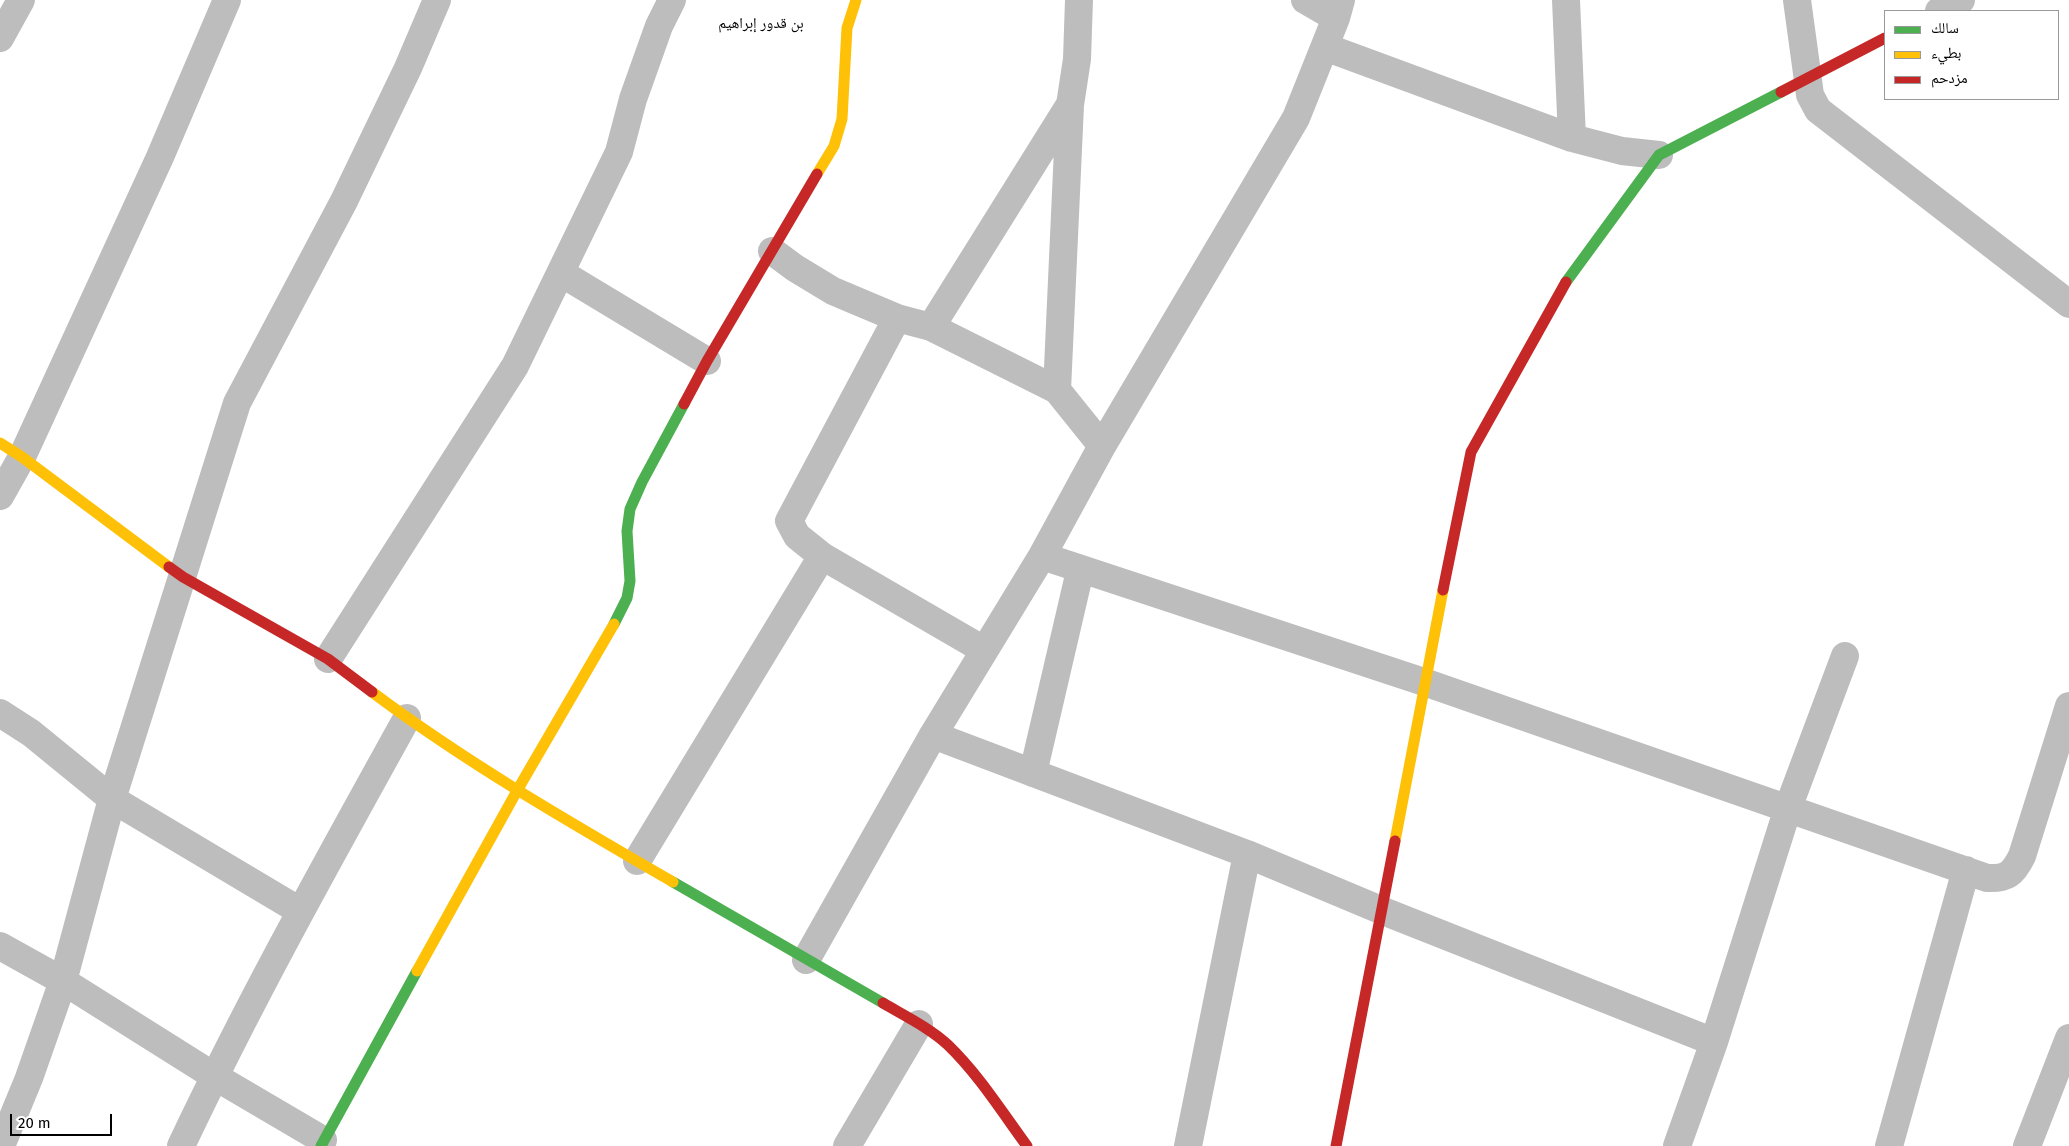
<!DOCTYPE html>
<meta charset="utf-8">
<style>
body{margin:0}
#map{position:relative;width:2069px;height:1146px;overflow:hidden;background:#fff;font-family:"Fira Sans","Noto Naskh Arabic",sans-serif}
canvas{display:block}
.legend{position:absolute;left:1884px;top:10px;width:175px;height:90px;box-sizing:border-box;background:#fff;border:1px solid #999;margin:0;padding:6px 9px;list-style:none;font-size:15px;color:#000}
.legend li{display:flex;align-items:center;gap:10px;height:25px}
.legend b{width:25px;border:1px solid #999}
.scale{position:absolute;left:10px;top:1114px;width:102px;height:22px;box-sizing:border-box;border:2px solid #000;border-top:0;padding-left:6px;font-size:15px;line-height:18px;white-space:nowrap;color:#000;-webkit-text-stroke:4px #fff;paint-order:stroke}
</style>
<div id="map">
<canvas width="2069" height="1146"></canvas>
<ul class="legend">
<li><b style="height:6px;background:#4caf50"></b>سالك</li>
<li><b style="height:6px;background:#ffc107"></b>بطيء</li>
<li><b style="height:6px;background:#c62828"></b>مزدحم</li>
</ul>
<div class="scale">20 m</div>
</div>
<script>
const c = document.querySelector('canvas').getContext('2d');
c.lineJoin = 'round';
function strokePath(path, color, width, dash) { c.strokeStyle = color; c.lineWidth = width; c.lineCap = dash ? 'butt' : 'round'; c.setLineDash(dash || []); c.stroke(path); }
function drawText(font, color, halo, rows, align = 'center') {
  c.font = font + ' "Fira Sans","Noto Naskh Arabic",sans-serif'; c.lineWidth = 5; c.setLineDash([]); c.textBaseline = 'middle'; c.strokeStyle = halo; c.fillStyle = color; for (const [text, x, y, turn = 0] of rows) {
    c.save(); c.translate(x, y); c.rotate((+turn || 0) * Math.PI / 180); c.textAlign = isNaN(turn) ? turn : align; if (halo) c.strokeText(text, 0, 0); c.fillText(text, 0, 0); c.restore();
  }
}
const street = new Path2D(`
 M1079 0 1077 59 1070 105 1057 390 1102 446
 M1305 0 1336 18
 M1566 0 1572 138
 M1797 0 1810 95 1818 110 2069 304
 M1939 11 1961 0
 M0 38 21 0
 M1325 47 1572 138 1622 151 1659 155
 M772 251 795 268 833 291 897 318 931 327 1057 390
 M561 273 707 361
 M897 318 789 521 797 536 822 556 984 650
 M931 327 1069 106
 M0 496 22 457 160 157 227 0
 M1042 556 1424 682 1987 878C2007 879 2013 874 2022 856L2069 706
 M328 659 515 366 619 152 633 99 659 26 672 0
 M0 713 31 733 112 799 300 911
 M933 735 1247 854 1383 911 1714 1042
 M1033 773 1080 571
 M637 861 822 556
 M0 946 63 981 214 1076 323 1140
 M806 960 933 735 1042 556 1102 446 1296 118 1336 18 1341 0
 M1 1146 29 1078 63 981 112 799 237 403 344 201 408 68 437 0
 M181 1146C250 1000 329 859 407 718
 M847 1146 919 1024
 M1188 1146 1247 854
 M1677 1146 1714 1042 1788 808 1845 656
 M1889 1146 1966 870
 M2027 1146 2069 1038`);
const fast = new Path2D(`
 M1566 282 1659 155 1781 92
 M614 624 627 598 630 581 627 531 630 509 642 482 684 404
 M673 882 883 1003
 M321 1146 417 971`);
const slow = new Path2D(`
 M817 174 834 146 842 119 847 28 856 0
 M0 443 22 457 169 567
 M372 692C467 763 571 823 673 882
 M1395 841 1443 590
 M417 971 518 789 614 624`);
const jam = new Path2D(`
 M1781 92 1885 38
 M684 404 707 361 817 174
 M169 567 183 577 328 659 372 692
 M1443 590 1471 452 1566 282
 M883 1003C905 1016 930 1028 948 1045 979 1075 1002 1112 1027 1146
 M1336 1146 1395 841`);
const neighbourhoodNames = [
 ["بن قدور إبراهيم",761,24]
];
strokePath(street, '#bdbdbd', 28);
strokePath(fast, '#4caf50', 11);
strokePath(slow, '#ffc107', 11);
strokePath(jam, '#c62828', 11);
drawText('15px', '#000', '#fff', neighbourhoodNames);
</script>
